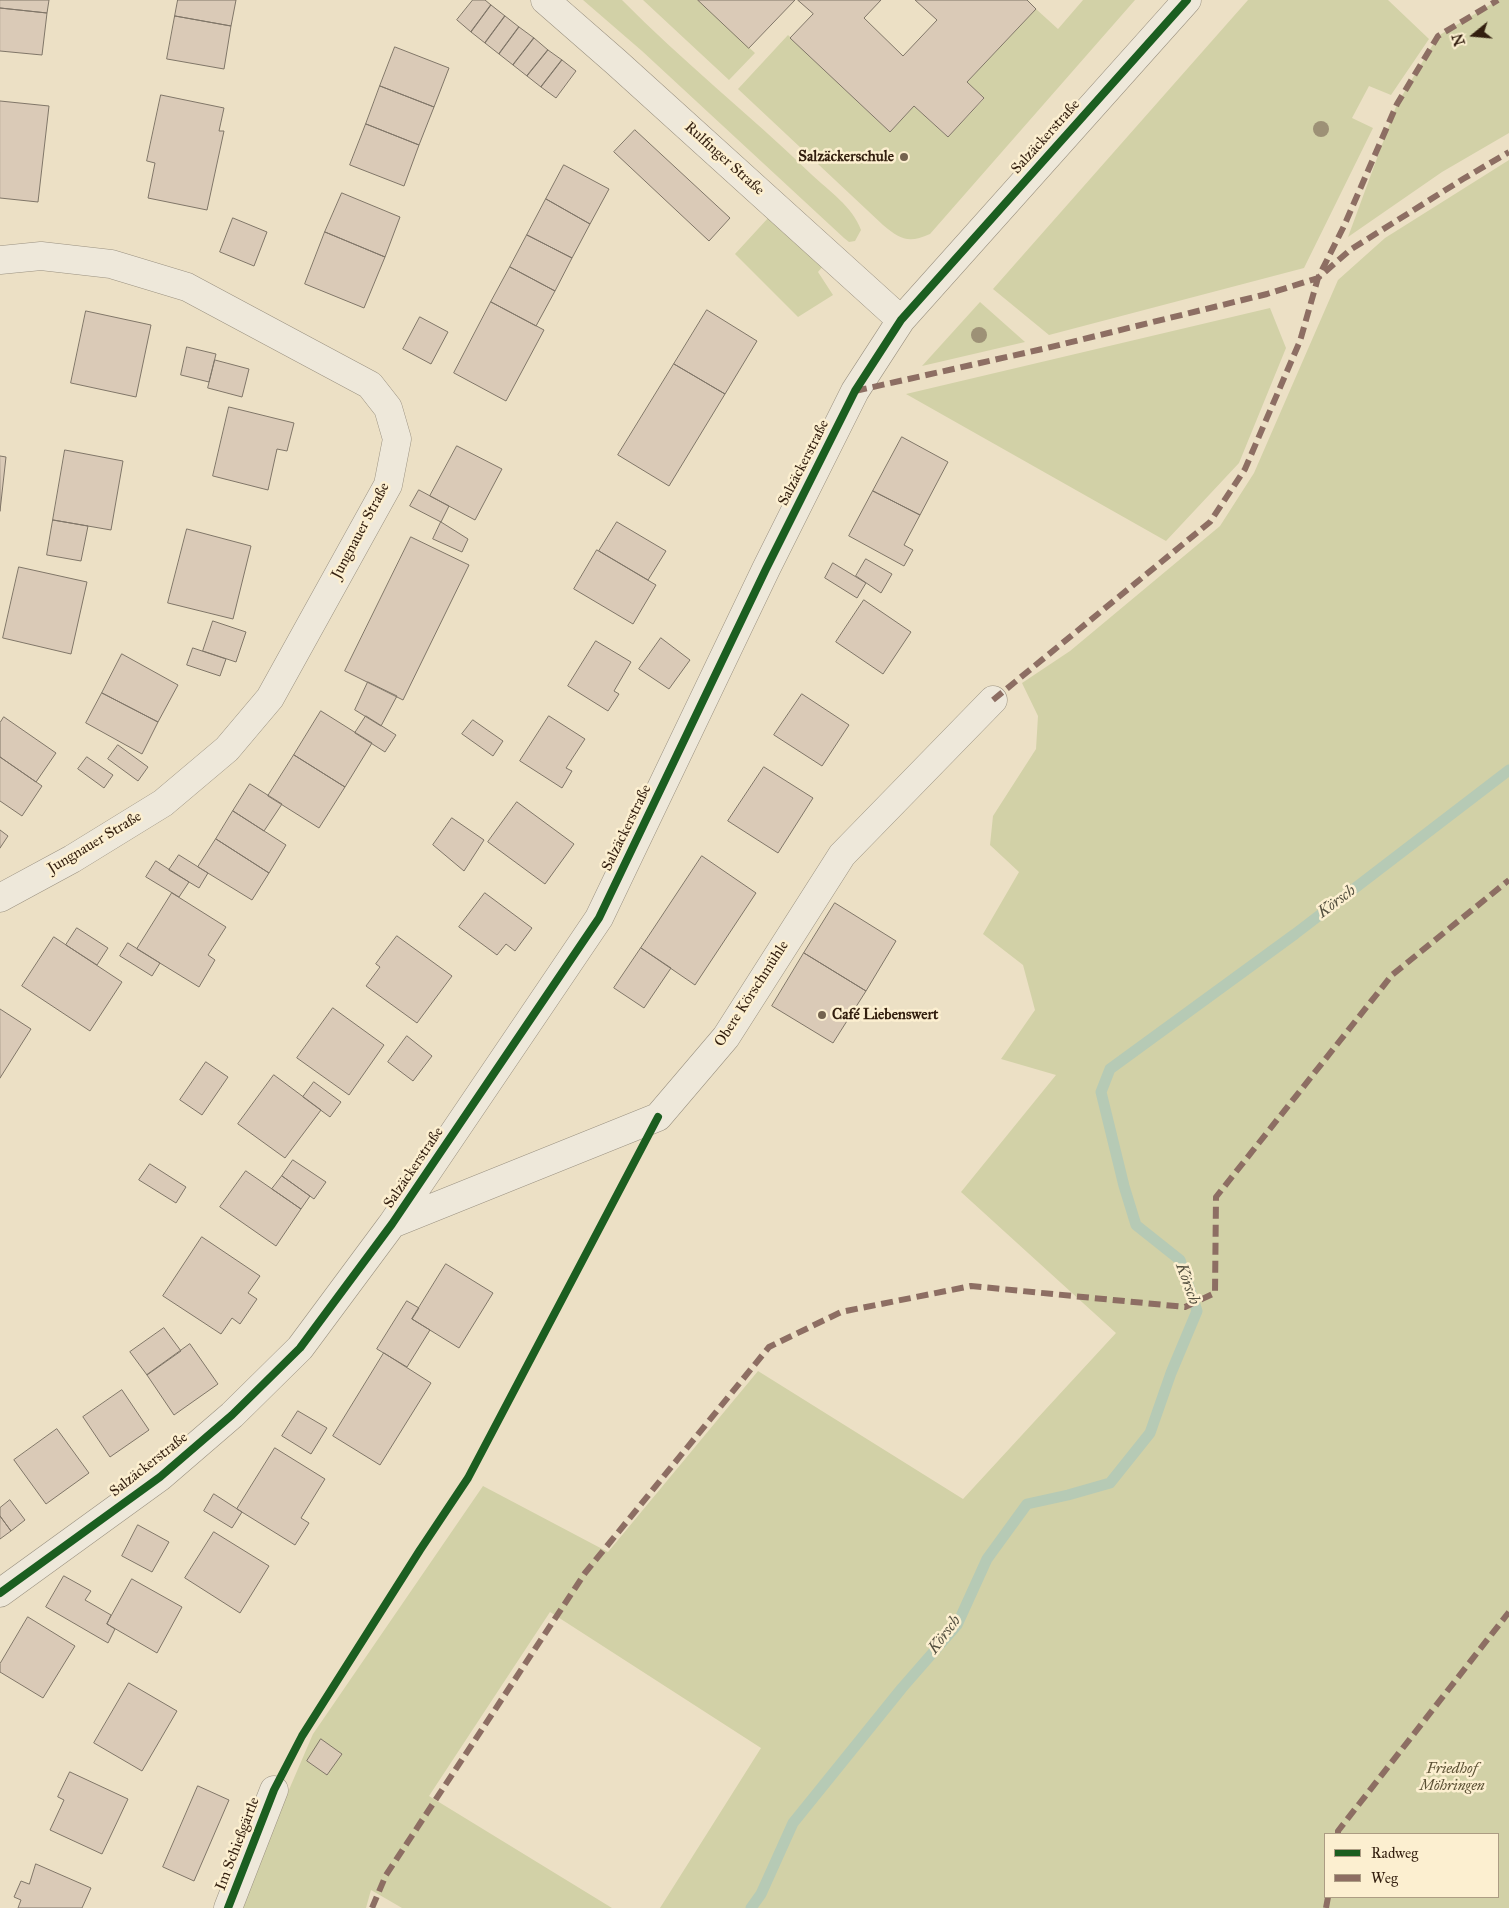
<!DOCTYPE html>
<meta charset="utf-8">
<style>
body{margin:0}
#map{position:relative;width:1509px;height:1908px;overflow:hidden;background:#ece0c5;font-family:"IM FELL Great Primer",serif}
canvas{display:block}
.legend{position:absolute;left:1324px;top:1833px;width:175px;height:65px;box-sizing:border-box;background:#fcefd0;border:1px solid #ac9c83;margin:0;padding:6px 9px;list-style:none;font-size:15px;color:#331f0f}
.legend li{display:flex;align-items:center;gap:10px;height:25px}
.legend b{width:25px;border:1px solid #ac9c83}
.north{position:absolute;left:1449px;top:10px;width:50px;height:50px;-webkit-text-stroke:4px #fcefd0;paint-order:stroke;rotate:253deg;font-size:14px;font-weight:700;line-height:20px;text-align:center;color:#331f0f}
.north::after{content:'';display:block;margin:auto;width:18px;height:22px;background:#331f0f;clip-path:polygon(50% 0,100% 100%,50% 72%,0 100%)}
</style>
<div id="map">
<canvas width="1509" height="1908"></canvas>
<ul class="legend">
<li><b style="height:6px;background:#1b5e20"></b>Radweg</li>
<li><b style="height:6px;background:#8d6e63"></b>Weg</li>
</ul>
<div class="north">N</div>
</div>
<script>
const c = document.querySelector('canvas').getContext('2d');
c.lineJoin = 'round';
function paint(path, color) { c.fillStyle = color; c.fill(path, 'evenodd'); }
function strokePath(path, color, width, dash) { c.strokeStyle = color; c.lineWidth = width; c.lineCap = dash ? 'butt' : 'round'; c.setLineDash(dash || []); c.stroke(path); }
function drawText(font, color, halo, rows, align = 'center') {
  c.font = font + ' "IM FELL Great Primer",serif'; c.lineWidth = 5; c.setLineDash([]); c.textBaseline = 'middle'; c.strokeStyle = halo; c.fillStyle = color; for (const [text, x, y, turn = 0] of rows) {
    c.save(); c.translate(x, y); c.rotate((+turn || 0) * Math.PI / 180); c.textAlign = isNaN(turn) ? turn : align; if (halo) c.strokeText(text, 0, 0); c.fillText(text, 0, 0); c.restore();
  }
}
const green = new Path2D(`
 M583 0H622C682 61 749 114 811 174 828 190 853 207 861 230L855 241 849 242 844 238 642 51Z
 M643 0H698L755 53 729 80Z
 M1083 0H1135L930 234C908 244 900 239 883 225L738 89 788 35 890 132 914 106 948 137 984 99 967 82 1036 9 1058 29Z
 M1248 0H1388L1429 39 1391 95 1369 86 1352 118 1373 128 1304 268 1049 335 993 289Z
 M1498 0H1509V133L1442 172 1348 237 1397 104 1438 36Z
 M1509 160V1908H660L761 1748 550 1612 429 1796 612 1908H402L371 1890 366 1908H238L313 1734 483 1486 608 1552 758 1371 963 1499 1116 1333 961 1192 1056 1075 1001 1059 1035 1010 1023 965 983 934 1019 872 990 845 993 816 1036 749 1038 716 1022 683 1070 651 1220 526 1254 473 1338 280 1385 238ZM1325 1834H1498V1897H1325Z
 M769 217 823 266 818 272 833 295 798 317 735 254Z
 M980 302 1025 342 922 366Z
 M1270 308 1286 348 1239 463 1166 541 906 394Z`);
const stream = new Path2D(`
 M751 1908 761 1894 793 1823 902 1688 957 1625 987 1559 1027 1504 1068 1495 1110 1483 1150 1433 1171 1373 1197 1311 1180 1260 1136 1225 1124 1186 1101 1092 1110 1069 1295 934 1509 770`);
const building = new Path2D(`
 M0 0H49L47 13 0 8Z
 M178 0H236L231 26 175 16Z
 M473 0H485L491 5 471 32 457 20Z
 M698 0H795L749 48Z
 M798 0H881L864 18 903 56 937 20 915 0H1027L1036 9 967 82 984 98 948 137 914 106 890 132 790 38 813 14Z
 M491 5 505 16 485 43 471 32Z
 M0 8 47 13 42 55 0 51Z
 M175 16 231 26 224 69 167 59Z
 M505 16 519 27 499 54 485 43Z
 M519 27 534 38 513 65 499 54Z
 M534 38 548 50 527 76 513 65Z
 M395 47 449 68 434 107 380 86Z
 M548 50 562 60 541 87 527 76Z
 M562 60 576 71 556 98 541 87Z
 M380 86 434 107 419 145 366 124Z
 M161 95 224 108 219 131H224L207 210 148 198 155 163 147 161Z
 M0 101 49 106 38 202 0 198Z
 M366 124 419 145 404 186 350 165Z
 M635 130 730 218 709 241 614 152Z
 M564 165 609 189 590 224 546 199Z
 M342 193 400 217 385 257 325 232Z
 M546 199 590 224 572 258 527 235Z
 M233 218 267 232 254 266 220 252Z
 M325 232 385 257 364 308 305 284Z
 M527 235 572 258 555 291 510 267Z
 M510 267 555 291 536 326 491 302Z
 M491 302 544 330 506 401 454 373Z
 M707 310 757 341 725 394 674 364Z
 M86 311 151 325 136 397 71 383Z
 M420 317 448 332 431 364 403 349Z
 M187 347 216 354 209 382 181 375Z
 M215 360 249 369 242 397 208 388Z
 M674 364 725 394 669 486 618 455Z
 M229 407 294 423 287 451 277 449 268 490 213 476Z
 M902 437 948 462 920 515 873 491Z
 M457 446 502 469 475 520 430 496Z
 M65 450 123 461 111 530 53 520Z
 M0 456 6 457 0 511Z
 M419 490 449 506 441 522 410 506Z
 M873 491 920 515 904 545 913 550 904 566 849 536Z
 M53 520 88 526 81 561 47 555Z
 M441 522 468 539 462 552 433 539Z
 M617 522 666 551 648 580 599 551Z
 M187 529 251 546 233 619 168 603Z
 M411 537 469 565 403 700 345 671Z
 M597 550 656 585 633 624 574 589Z
 M866 559 892 574 881 593 856 576Z
 M833 563 866 583 857 598 825 578Z
 M19 567 87 582 71 654 3 638Z
 M864 600 911 632 883 674 836 642Z
 M213 621 246 632 236 662 203 651Z
 M661 638 690 660 669 689 639 669Z
 M596 641 631 662 614 691 619 694 608 711 568 686Z
 M193 648 226 659 220 676 187 665Z
 M122 654 178 685 158 722 102 693Z
 M368 682 397 696 381 726 355 710Z
 M102 693 158 722 142 754 86 723Z
 M802 694 849 725 822 766 774 735Z
 M321 711 372 743 345 787 294 755Z
 M366 716 396 735 385 752 355 733Z
 M549 716 585 739 566 768 572 771 562 788 520 761Z
 M4 717 56 753 36 782 0 757V723Z
 M473 720 503 741 493 756 462 734Z
 M118 745 148 767 138 781 108 759Z
 M294 755 345 787 319 828 268 796Z
 M0 757 42 786 22 816 0 801Z
 M87 757 113 775 104 788 78 769Z
 M764 767 813 798 778 853 728 821Z
 M250 784 282 804 264 831 233 811Z
 M517 802 574 844 545 884 488 842Z
 M233 811 286 845 269 873 216 839Z
 M452 818 484 840 464 871 433 845Z
 M0 830 8 836 0 848Z
 M216 839 269 873 252 900 198 867Z
 M179 855 208 873 199 888 169 870Z
 M702 856 756 893 695 985 641 948Z
 M156 861 189 882 179 897 146 877Z
 M172 893 226 927 208 955 215 960 199 987 137 949Z
 M485 893 532 928 515 951 506 944 497 955 459 927Z
 M835 903 896 941 866 991 804 953Z
 M77 928 108 948 97 965 66 945Z
 M397 936 452 976 417 1023 366 986 380 967 376 964Z
 M54 937 122 982 90 1031 22 986Z
 M128 943 160 963 152 976 120 956Z
 M641 948 671 968 644 1008 614 988Z
 M804 953 866 991 833 1043 772 1006Z
 M333 1008 384 1045 349 1095 297 1058Z
 M0 1009 31 1029 0 1078Z
 M407 1036 432 1056 413 1081 388 1062Z
 M206 1062 228 1077 202 1115 180 1100Z
 M274 1075 321 1110 285 1158 238 1124Z
 M314 1082 341 1102 330 1117 303 1097Z
 M293 1160 326 1182 314 1199 282 1176Z
 M150 1164 186 1187 176 1203 139 1180Z
 M246 1171 301 1209 276 1246 220 1207Z
 M282 1176 310 1196 301 1209 272 1189Z
 M202 1237 260 1276 248 1293 257 1299 240 1324 232 1318 221 1334 163 1296Z
 M446 1264 493 1293 459 1348 412 1319Z
 M407 1301 419 1308 412 1319 430 1330 407 1367 377 1349Z
 M164 1328 181 1351 147 1375 130 1352Z
 M190 1344 218 1384 174 1415 147 1375Z
 M384 1353 431 1383 380 1465 333 1436Z
 M122 1390 149 1430 110 1457 83 1417Z
 M298 1411 327 1428 311 1454 282 1436Z
 M57 1429 89 1473 46 1504 14 1460Z
 M275 1448 325 1479 301 1518 309 1523 295 1545 237 1509Z
 M214 1494 242 1512 232 1528 204 1511Z
 M10 1500 25 1520 11 1531 0 1516V1508Z
 M0 1516 11 1531 0 1539Z
 M138 1525 169 1542 152 1572 122 1556Z
 M214 1532 269 1566 240 1613 185 1578Z
 M64 1576 91 1591 85 1600 111 1615 107 1624 115 1629 108 1643 46 1607Z
 M132 1579 182 1607 157 1653 107 1624Z
 M28 1617 75 1646 43 1698 0 1672V1664Z
 M129 1683 177 1711 142 1771 94 1743Z
 M321 1739 342 1754 327 1775 307 1761Z
 M70 1772 128 1799 102 1854 50 1830 64 1800 58 1797Z
 M198 1786 229 1800 194 1881 163 1867Z
 M36 1864 91 1888 82 1908H18L21 1900 14 1897 21 1881 29 1884Z`);
const minor = new Path2D(`
 M545 0 616 62 901 320
 M0 260 41 256 111 264 187 287 370 385 388 408 397 439 388 485 270 698 227 749 163 803 72 859 0 898
 M392 1224 658 1117 726 1037 842 855 993 700
 M0 1593 160 1477 232 1415 300 1348 392 1224 599 918 766 569 855 391 901 320 1187 0
 M228 1908 274 1790`);
const quiet = new Path2D(`
 M855 391 1047 348 1267 294 1318 278 1350 250 1463 179 1509 152
 M993 700 1210 522 1245 469 1300 341 1318 278 1344 226 1397 104 1438 36 1498 0
 M1338 1834V1831L1509 1612
 M372 1908 386 1875 585 1573 769 1347 841 1312 971 1286 1185 1307 1215 1293 1216 1197 1392 975 1509 880
 M1326 1908 1328 1897`);
const cycleway = new Path2D(`
 M0 1593 160 1477 232 1415 300 1348 392 1224 599 918 766 569 855 391 901 320 1187 0
 M228 1908 274 1790 302 1736 420 1550 468 1478 658 1117`);
const trees = [
 [1321,129],
 [979,335]
];
const markers = [
 [904,157,5,"#74634f"],
 [822,1015,5,"#74634f"]
];
const streetNames = [
 ["Salzäckerstraße",1046,137,-48],
 ["Rulfinger Straße",724,159,42],
 ["Salzäckerstraße",804,463,-63],
 ["Jungnauer Straße",361,531,-62],
 ["Salzäckerstraße",627,828,-64],
 ["Jungnauer Straße",95,843,-31],
 ["Obere Körschmühle",752,994,-57],
 ["Salzäckerstraße",414,1168,-56],
 ["Salzäckerstraße",149,1465,-38],
 ["Im Schießgärtle",238,1844,-69]
];
const poiNames = [
 ["Salzäckerschule",894,157],
 ["Café Liebenswert",832,1015,"left"]
];
const parkNames = [
 ["Friedhof",1452,1769],
 ["Möhringen",1452,1786]
];
const waterNames = [
 ["Körsch",1337,902,-37],
 ["Körsch",1187,1284,70],
 ["Körsch",945,1635,-53]
];
paint(green, '#d2d1a7');
strokePath(stream, '#b6cab5', 11);
paint(building, '#dacab7');
strokePath(building, '#807668', 1);
strokePath(minor, '#9a9180', 29);
strokePath(minor, '#eee8da', 28);
strokePath(quiet, '#8d6e63', 6, [12, 6]);
strokePath(cycleway, '#1b5e20', 8);
c.fillStyle = '#9d9176';
for (const [x, y] of trees) { c.beginPath(); c.arc(x, y, 8, 0, 2 * Math.PI); c.fill(); }
for (const [x, y, r, color] of markers) { const dot = new Path2D(); dot.arc(x, y, r, 0, 2 * Math.PI); c.fillStyle = color; c.fill(dot); strokePath(dot, '#fcefd0', 2); }
drawText('15px', '#331f0f', '#fcefd0', streetNames);
drawText('bold 15px', '#331f0f', '#fcefd0', poiNames, 'right');
drawText('italic 15px', '#5c5135', '#fcefd0', parkNames);
drawText('italic 16px', '#534f3f', '#fcefd0', waterNames);
</script>
